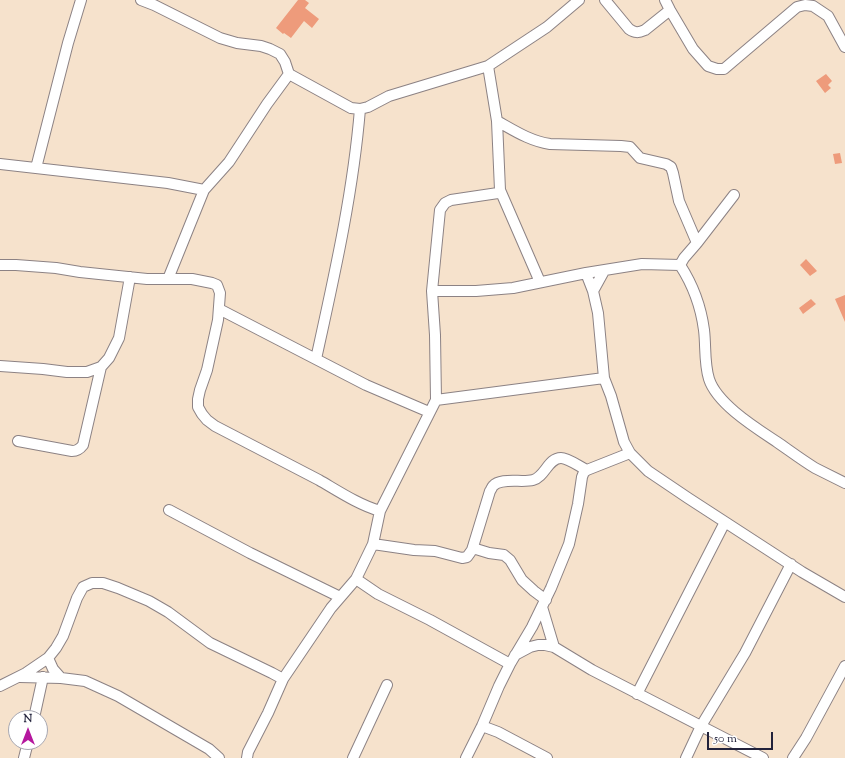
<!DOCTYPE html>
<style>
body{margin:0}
#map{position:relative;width:845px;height:758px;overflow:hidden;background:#f6e2cc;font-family:"Sorts Mill Goudy",serif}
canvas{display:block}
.north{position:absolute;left:8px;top:710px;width:40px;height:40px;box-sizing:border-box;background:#fff;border:1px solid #a7a7b1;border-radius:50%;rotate:0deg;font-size:11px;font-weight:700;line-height:16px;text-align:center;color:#22223b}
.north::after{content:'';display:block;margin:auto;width:14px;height:18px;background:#b5179e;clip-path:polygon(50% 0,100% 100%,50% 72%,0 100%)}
.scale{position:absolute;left:707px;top:732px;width:66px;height:18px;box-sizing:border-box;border:2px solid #22223b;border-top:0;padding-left:5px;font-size:12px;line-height:14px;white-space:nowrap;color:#22223b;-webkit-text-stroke:3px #fff;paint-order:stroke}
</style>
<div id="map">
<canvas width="845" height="758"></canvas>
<div class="north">N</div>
<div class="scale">50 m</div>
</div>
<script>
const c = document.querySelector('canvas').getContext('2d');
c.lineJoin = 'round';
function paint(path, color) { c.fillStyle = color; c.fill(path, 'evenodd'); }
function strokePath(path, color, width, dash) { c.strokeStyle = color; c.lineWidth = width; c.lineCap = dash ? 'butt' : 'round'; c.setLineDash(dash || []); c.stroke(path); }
const building = new Path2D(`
 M298 0H305L309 3 305 8 319 19 312 28 304 21 291 38 284 33 283 34 276 28Z
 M826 74 832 81 828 85 831 88 825 93 816 81Z
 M840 153 842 163 835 164 833 154Z
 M806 259 817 271 810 276 800 265Z
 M845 295V322L835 299Z
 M811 299 816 304 803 314 799 308Z`);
const street = new Path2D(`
 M141 0 154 5 220 38 237 43 261 46 270 49 280 54 285 62 289 74 351 108 360 109 368 107 389 96 488 66 547 27 579 0
 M605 0 629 29C635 33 638 33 645 30L670 10
 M665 0 670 10 693 49 708 66 717 69H724L797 7 805 5 813 6 828 16 845 47
 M497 121C515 131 530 141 550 144L621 146 630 147 640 158 666 164 671 167 673 173 679 201 697 243
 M0 164 168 183 204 190
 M36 168 68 43 81 0
 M500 190 540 282
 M0 265H16L56 268 80 272 147 279H192L212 283 217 285 220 293 218 320 207 370 200 390 198 399V407L202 414 207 420 215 426C250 444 285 462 319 480 338 491 359 505 380 511L373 544 356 579 331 608 283 679 268 713 248 752 247 758
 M680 265C693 285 701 307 704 330 706 346 704 363 709 379 717 404 756 428 777 442 790 451 802 460 815 468 825 473 835 478 845 483
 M586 273 593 291 598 313 604 378 611 396 624 442 630 453 648 471 688 498 802 572 845 597
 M168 279 204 190 229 162 267 104 289 74
 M432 291H476L513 288 586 273 642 264 680 265 684 258 697 243 734 195
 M593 291 604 271
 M219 309 366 385 429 412
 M316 359C334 277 353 194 360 109
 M0 366 43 369 67 372H87L101 367 109 358 119 338 130 277
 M436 400 604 378
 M18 441 72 451C77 451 80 449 83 445L101 367
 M169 510 250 553 340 597
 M380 511 436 400 435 335 432 291 440 210 445 203 451 200 498 193 500 190 497 121 488 66
 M373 544 414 550 435 551 462 558 467 557 472 550 476 549 489 553 504 555 510 560 522 580 534 591 546 600
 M472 550 490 491C491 490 492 487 493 486 501 477 522 483 533 480 545 477 548 458 561 458 568 458 580 467 587 470
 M356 579 378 594 430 620 510 664
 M542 607 554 647
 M515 655 530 647 538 645H545L554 647 592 670 763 758
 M48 658 53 669 61 678
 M20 677 61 678 85 681 118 696 209 749 219 758
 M0 686 26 673 48 658 56 648 63 636 77 598 83 587 92 583H103L118 588 149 601 168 612 210 643 272 673 283 679
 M637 694 725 522
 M34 718 43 677
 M482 726 498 732 547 758
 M24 758 28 742
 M353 758 387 685
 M466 758 482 726 499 686 510 664 532 627 551 588 569 544 578 504 582 477 584 472 587 470 630 453
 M686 758 701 726 745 653 791 564
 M793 758 806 738 845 666`);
paint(building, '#ee9b7b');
strokePath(street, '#8c8284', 12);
strokePath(street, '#fff', 10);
</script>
